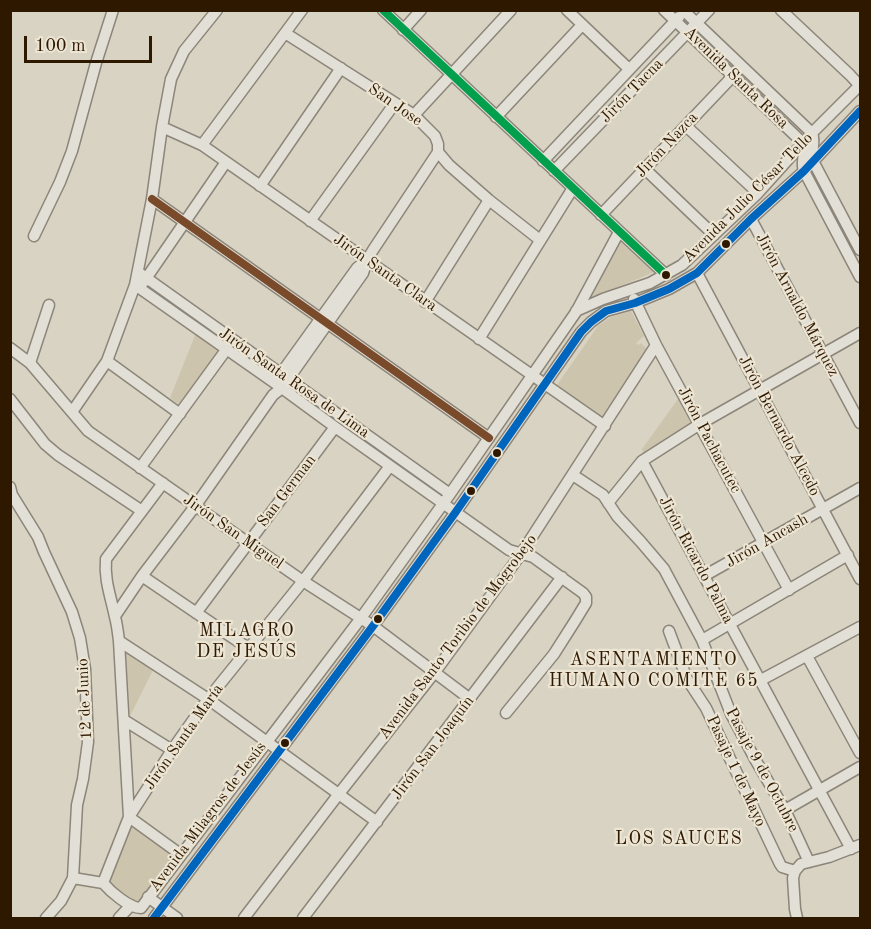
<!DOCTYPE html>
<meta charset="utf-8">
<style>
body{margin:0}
#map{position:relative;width:871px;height:929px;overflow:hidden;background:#d9d3c3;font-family:"Old Standard TT",serif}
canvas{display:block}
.frame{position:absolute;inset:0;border:12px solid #2e1800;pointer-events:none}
.scale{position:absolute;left:24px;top:36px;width:128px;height:27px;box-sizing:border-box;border:3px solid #2e1800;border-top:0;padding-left:8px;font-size:18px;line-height:21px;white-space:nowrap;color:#2e1800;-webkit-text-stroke:4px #ece5d3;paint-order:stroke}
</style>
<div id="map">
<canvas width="871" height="929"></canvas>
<div class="frame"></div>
<div class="scale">100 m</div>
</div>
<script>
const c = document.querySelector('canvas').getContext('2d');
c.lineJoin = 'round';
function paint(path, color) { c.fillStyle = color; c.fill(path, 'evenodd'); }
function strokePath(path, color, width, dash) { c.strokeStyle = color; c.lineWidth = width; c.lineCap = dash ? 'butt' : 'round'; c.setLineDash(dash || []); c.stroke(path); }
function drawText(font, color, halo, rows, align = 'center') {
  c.font = font + ' "Old Standard TT",serif'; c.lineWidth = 4.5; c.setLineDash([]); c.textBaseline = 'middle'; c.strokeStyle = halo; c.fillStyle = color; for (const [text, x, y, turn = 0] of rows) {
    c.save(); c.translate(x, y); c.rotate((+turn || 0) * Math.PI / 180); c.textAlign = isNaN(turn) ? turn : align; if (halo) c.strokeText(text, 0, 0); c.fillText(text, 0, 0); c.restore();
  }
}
const green = new Path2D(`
 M619 240 654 272 587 300Z
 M631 311 644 336 636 343 639 345 641 343 647 349 603 417 557 385 598 326 611 317Z
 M196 333 220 350 180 405 170 398Z
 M678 399 693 424 644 456 642 449Z
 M126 651 153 670 130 716Z
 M129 822 176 857 140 906 113 888 110 883Z`);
const minor = new Path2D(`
 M383 10 666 275
 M567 10 629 69
 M664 10 803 143C807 152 800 161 804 171L860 277
 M683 10 812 133C816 143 810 152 813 161L860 250
 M781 10 850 75 860 86
 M403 30 421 10
 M285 33 414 115 435 136 438 144V152L449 165 489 200 540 240
 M414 115 511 10
 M496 117 582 25
 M686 126 758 193
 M162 127 202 145 605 426
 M202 145 302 10
 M543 161 679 17
 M645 169 714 235
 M554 171 709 10
 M260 186 341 68
 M152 199 489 438
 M601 215 733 76
 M751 219 860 423
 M310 221 395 103
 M34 236 60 182 72 151 96 63 113 10
 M138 272 450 494
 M697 273 860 579
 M143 283 226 162
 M135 285 279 386 335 427 509 550 533 557 583 593 586 597V603L575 621 554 654 506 713
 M634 299 656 345 789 590
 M425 302 489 200
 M576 311 603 299 650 283 682 265 758 193 812 133 860 85
 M479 339 573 188
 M10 348 30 363 88 431 303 581 373 626 470 699
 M107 361 180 414
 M30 363 49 305
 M277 379 357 268 367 260
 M10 399 45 444 58 455 142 511
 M72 412 107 361 135 285 152 199 162 127 171 79 184 51 217 10
 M642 461 851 849
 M140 468 226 350
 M573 475 603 495 617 516 641 542 664 569 702 640 731 714 756 761 785 810 809 862
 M10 487 12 495 38 537 44 552 72 612 80 638 85 669 88 742 83 779 77 805 73 878 61 901 46 918
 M608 503 642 461 700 424 860 333
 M142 576 248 648
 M704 576 860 488
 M196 613 335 427
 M115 616 142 576 196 505 273 395 282 388 363 273 367 260 373 250 438 152
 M669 631 687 679 706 708 780 864 782 867 795 871
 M702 640 848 555
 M119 641 208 699 377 822
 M807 656 860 753
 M761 680 860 627
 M124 720 172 750
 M785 810 860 767
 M180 854 129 817 172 750 208 699 303 581 390 466
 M73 878 103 883
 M103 883C111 892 129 908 141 908L361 618 450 494 576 312 619 232
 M103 883 129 817 119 641C118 633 117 624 115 617 111 597 104 580 106 559L163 483
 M148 897 177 918
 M119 918 131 905
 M154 918 373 626 455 513 581 332 591 322 606 311 635 303 669 289 697 273 751 219 804 171 860 111
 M244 918 338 795 435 672 521 554 656 345
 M303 918 562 577
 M797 918 795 909 793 878 795 871 801 864 829 857 860 845`);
const bus1 = new Path2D(`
 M154 918 373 626 455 513 581 332 591 322 606 311 635 303 669 289 697 273 751 219 804 171 860 111`);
const bus2 = new Path2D(`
 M383 10 666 275`);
const bus3 = new Path2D(`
 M152 199 489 438`);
const markers = [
 [726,244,5,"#2e1800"],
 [666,275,5,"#2e1800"],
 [497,453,5,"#2e1800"],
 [471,491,5,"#2e1800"],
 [378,619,5,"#2e1800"],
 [285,743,5,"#2e1800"]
];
const streetNames = [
 ["Avenida Santa Rosa",736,78,44],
 ["Jirón Tacna",632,91,-46],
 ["San Jose",395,105,35],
 ["Jirón Nazca",667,145,-47],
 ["Avenida Julio César Tello",748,198,-45],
 ["Jirón Santa Clara",385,273,35],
 ["Jirón Arnaldo Márquez",797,305,62],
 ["Jirón Santa Rosa de Lima",294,383,35],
 ["Jirón Bernardo Alcedo",779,426,62],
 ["Jirón Pachacutec",709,440,62],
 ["San German",287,491,-53],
 ["Jirón San Miguel",233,532,35],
 ["Jirón Ancash",767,541,-30],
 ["Jirón Ricardo Palma",696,560,62],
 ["Avenida Santo Toribio de Mogrobejo",458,637,-53],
 ["12 de Junio",85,699,-93],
 ["Jirón Santa María",184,737,-55],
 ["Jirón San Joaquín",433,748,-53],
 ["Pasaje 9 de Octubre",762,770,62],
 ["Pasaje 1 de Mayo",736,771,65],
 ["Avenida Milagros de Jesús",208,817,-53]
];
const neighbourhoodNames = [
 ["MILAGRO",247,631],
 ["DE JESÚS",247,652],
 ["ASENTAMIENTO",654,660],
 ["HUMANO COMITE 65",654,681],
 ["LOS SAUCES",679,839]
];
paint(green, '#cdc4ad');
strokePath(minor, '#8c8579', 13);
strokePath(minor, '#e2dfd7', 10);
strokePath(bus1, '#0065bd', 8);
strokePath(bus2, '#029f4d', 8);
strokePath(bus3, '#7a4b2a', 8);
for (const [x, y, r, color] of markers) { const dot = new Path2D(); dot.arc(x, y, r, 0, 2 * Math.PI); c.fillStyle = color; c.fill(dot); strokePath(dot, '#ece5d3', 2); }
drawText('16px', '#2e1800', '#ece5d3', streetNames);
c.letterSpacing = '1.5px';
drawText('18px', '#2e1800', '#ece5d3', neighbourhoodNames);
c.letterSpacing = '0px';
</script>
